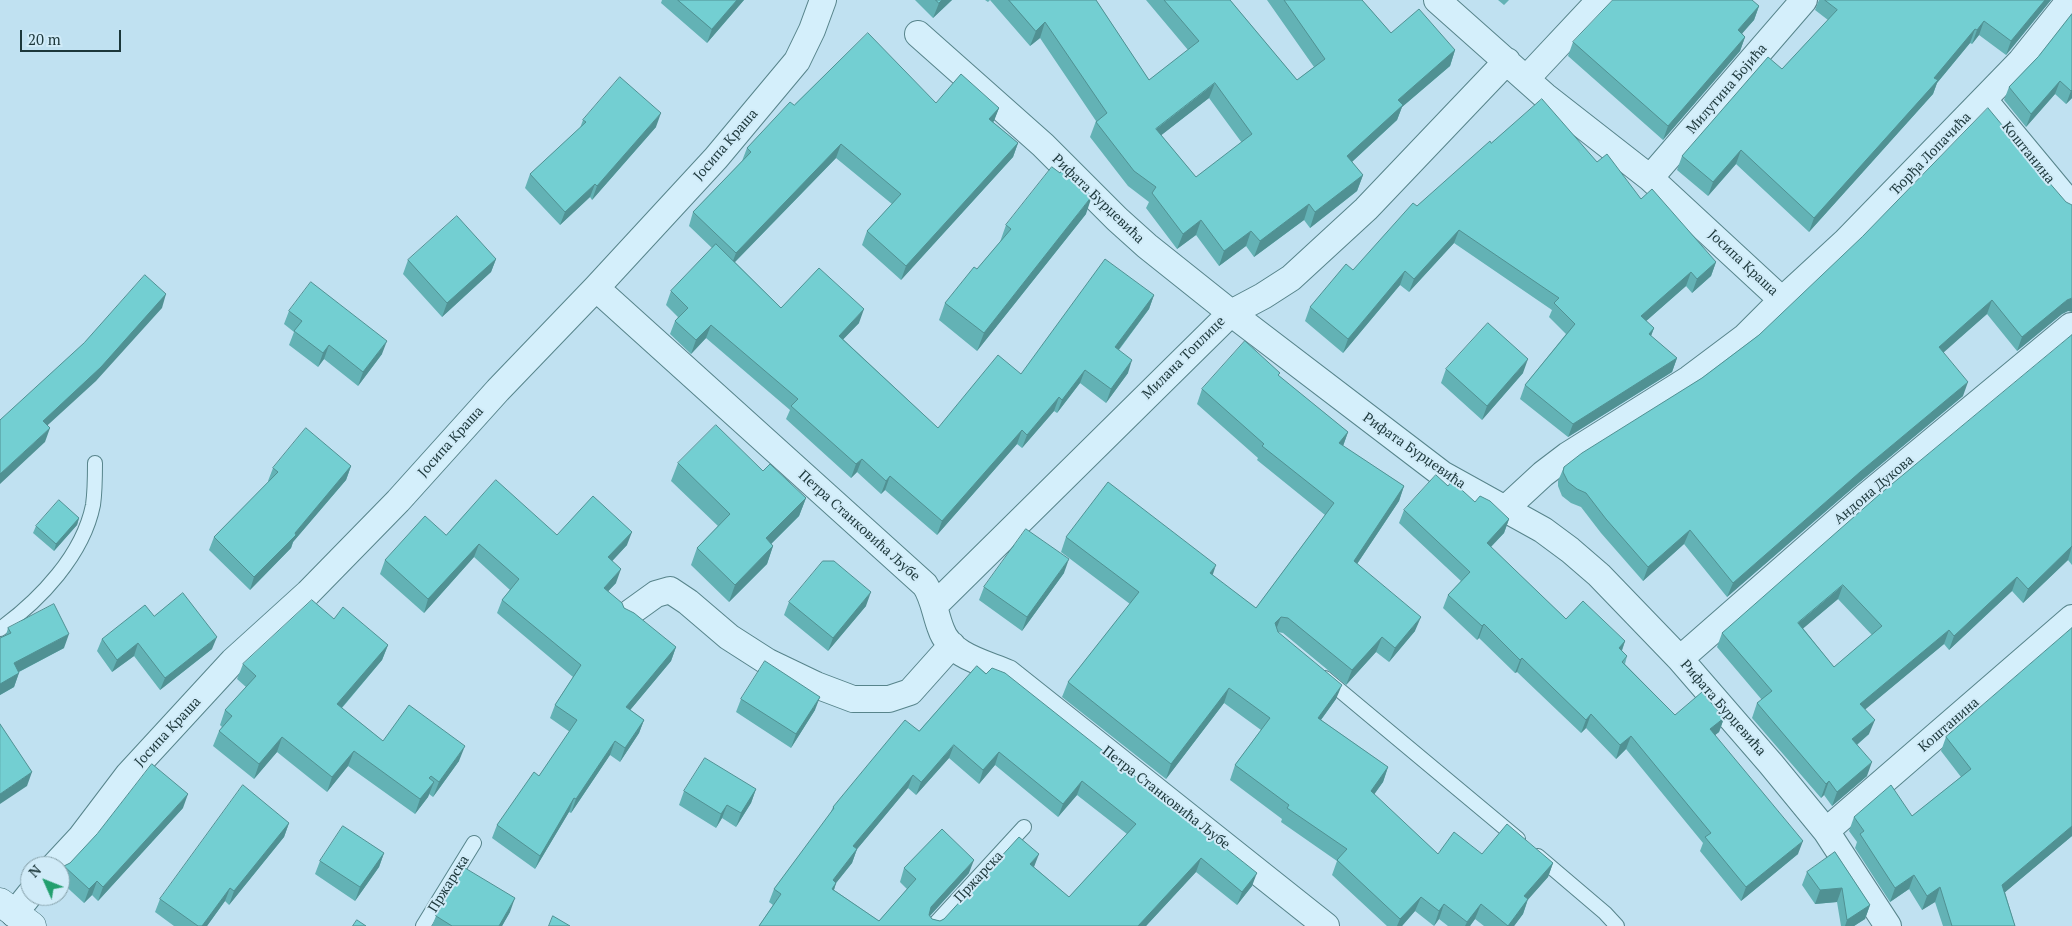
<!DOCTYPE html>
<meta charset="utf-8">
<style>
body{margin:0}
#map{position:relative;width:2072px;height:926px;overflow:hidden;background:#c0e1f1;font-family:"PT Serif",serif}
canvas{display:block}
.north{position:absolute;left:20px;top:856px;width:50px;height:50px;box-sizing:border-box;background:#d0ebf8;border:1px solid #88a3ac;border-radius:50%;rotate:314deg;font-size:14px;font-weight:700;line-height:20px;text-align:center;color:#1c373a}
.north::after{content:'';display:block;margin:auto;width:18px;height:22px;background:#229f6e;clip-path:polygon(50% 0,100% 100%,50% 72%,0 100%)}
.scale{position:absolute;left:20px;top:30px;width:101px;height:22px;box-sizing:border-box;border:2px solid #1c373a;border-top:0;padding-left:6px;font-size:15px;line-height:18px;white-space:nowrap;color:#1c373a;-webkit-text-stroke:4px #d0ebf8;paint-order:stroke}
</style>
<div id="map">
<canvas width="2072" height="926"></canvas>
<div class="north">N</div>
<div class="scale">20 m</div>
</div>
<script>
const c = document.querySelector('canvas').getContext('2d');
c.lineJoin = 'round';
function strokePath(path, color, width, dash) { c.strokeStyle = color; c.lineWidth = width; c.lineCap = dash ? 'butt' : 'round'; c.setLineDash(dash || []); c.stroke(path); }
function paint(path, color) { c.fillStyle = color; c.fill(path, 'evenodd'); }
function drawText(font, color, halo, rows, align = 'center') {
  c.font = font + ' "PT Serif",serif'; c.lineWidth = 4; c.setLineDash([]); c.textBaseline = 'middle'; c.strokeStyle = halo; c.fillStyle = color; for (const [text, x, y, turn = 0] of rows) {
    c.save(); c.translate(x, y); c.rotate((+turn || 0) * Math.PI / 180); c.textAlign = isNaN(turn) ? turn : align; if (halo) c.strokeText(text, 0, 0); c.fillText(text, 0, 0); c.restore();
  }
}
const lane = new Path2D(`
 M0 629C40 600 83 555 93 505 95 491 95 477 95 463
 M1325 678 1518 839
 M1538 856 1605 913 1617 926
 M423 926 474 843
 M933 926 1024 827`);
const street = new Path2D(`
 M1437 0 1545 96 1650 178 1782 300 1745 337 1689 379 1568 455 1543 474 1504 510
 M918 34 1043 145 1117 219 1147 246 1231 313 1442 474 1543 530 1570 550 1599 575 1680 659 1771 764 1826 831 1888 926
 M1526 79 1600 0
 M1984 100 2072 206
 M1650 178 1804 0
 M596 288 925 585C934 599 935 614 941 629 950 656 985 663 1008 673L1326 926
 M1782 300 1846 241 2021 61 2070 0
 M935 605 1231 313 1263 296 1291 278 1366 209 1507 61
 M631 612 656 594 670 590 688 602 729 637 768 662 816 685 853 699H889L910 692 952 645
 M1680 659 1865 497 2071 326
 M1826 831 2072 618
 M54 866 81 837 128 775 233 661 308 593 398 501 498 390 596 288 716 158 797 61 812 30 823 0
 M14 914 30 894`);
const secondary = new Path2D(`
 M0 902 32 926`);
const wall = new Path2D(`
 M662 0H744L707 43 661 3Z
 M915 0H952L933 18Z
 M985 0H1096L1149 80 1188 50 1146 0H1230L1297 80 1314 67 1267 0H1362L1391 33 1455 50 1450 66 1402 107 1397 120 1352 162 1363 175 1357 191 1310 228 1304 220 1254 257 1246 246 1219 266 1196 235 1177 249 1146 208 1149 202 1128 186 1090 137 1096 121 1040 38 1030 46 990 0 988 2ZM1209 98 1242 143 1196 177 1161 135Z
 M1498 0H1509L1504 5Z
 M1819 0H2051L2006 55 1979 35 1972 44 1970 43 1937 83 1933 94 1809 232 1736 164 1708 196 1677 170 1682 156 1782 69 1828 20 1815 10Z
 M1759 6 1754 20 1742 33 1745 37 1740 51 1663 140 1568 56 1573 42Z
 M2072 14V98L2066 104 2055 94 2026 127 2004 100 2009 87 2038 57Z
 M936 103 999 108 993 122 1018 143 1013 157 901 280 862 245 867 231 892 204 836 158 735 262 781 308 859 323 843 339 938 428 1021 374 1154 295 1149 309 1119 350 1128 373 1106 403 1080 383 1057 413 1054 411 1022 448 1017 444 937 535 885 490 881 494 857 472 851 478 786 419 790 410 706 338 691 354 670 334 675 321 678 317 666 305 671 291 712 248 689 226 693 212 742 161 747 148 794 105Z
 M583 120 656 127 592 200 590 197 560 225 525 188 530 174 580 128Z
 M2011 140 2068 311 2062 314 2017 351 1987 314 1943 352 1963 396 1855 486 1727 597 1684 544 1643 581 1601 533 1581 507 1571 503 1562 496 1558 486V481L1564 467 1702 378 1759 335Z
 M1491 143 1597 162 1716 262 1711 276 1692 293 1686 286 1646 321 1654 328 1651 336 1677 358 1672 372 1568 437 1520 399 1525 385 1566 334 1549 317 1552 310 1454 243 1409 292 1400 285 1343 353 1305 321 1310 307 1353 270 1417 206Z
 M1086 214 977 351 939 320 945 303 977 269 1000 242 1006 225Z
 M496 259 491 272 442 317 403 274 408 260Z
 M289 311 382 354 358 386 324 359 318 367 289 345 294 332 284 324Z
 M2072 335V565L2068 560 2023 603 2012 591 1949 650 1944 644 1865 709 1869 734 1857 745 1867 776 1832 806 1824 795 1821 798 1752 718 1757 703 1762 700 1717 647 1722 633ZM1838 599 1872 635 1834 667 1803 628Z
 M1446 369 1523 373 1482 420 1441 383Z
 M1279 376 1348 432 1343 446 1404 486 1399 501 1357 564 1415 631 1389 662 1376 652 1346 685 1283 633 1278 632 1336 699 1321 720 1388 767 1383 782 1374 794 1438 854H1482L1553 863 1548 877 1528 899 1523 914 1514 926H1484L1475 919 1470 926H1448L1439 919 1434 926 1415 911 1402 926H1387L1332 875 1337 861 1281 822 1282 819 1230 780 1235 765 1261 730 1224 703 1166 779 1062 697 1068 682 1130 604 1061 552 1066 537 1212 575 1256 608 1325 515 1257 460 1258 458 1197 404 1202 389Z
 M678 463 763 471 806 498 799 516 771 544 773 546 767 564 729 602 691 565 697 548 718 526 671 481Z
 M351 466 346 480 293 542 291 548 250 590 209 550 214 537 269 482 268 481 273 468Z
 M1448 486 1475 502 1509 519 1504 533 1491 547 1566 619 1625 641 1622 651 1627 656 1625 664 1675 715 1724 718 1719 732 1715 735 1798 854 1741 901 1700 851 1703 843 1626 749 1616 759 1586 728 1581 733 1517 672 1515 673 1479 638 1477 640 1443 608 1448 595 1461 581 1399 523 1404 510Z
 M79 518 77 525 54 551 33 533 36 526Z
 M446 535H557L627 545 612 561 616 583 608 591 624 608 676 647 671 661 630 710 644 720 639 733 620 762 610 755 571 813 569 812 535 869 492 838 497 825 539 776 570 732 550 718 555 705 573 677 497 613 502 600 510 590 474 557 424 613 380 574 385 560Z
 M1064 573 1022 631 979 600 984 587Z
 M789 602 866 606 828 651 784 615Z
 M154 616 212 649 160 690 134 656 112 672 97 651 102 639Z
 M334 619 388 645 382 660 342 708 383 741 459 761 433 797 429 794 428 797 415 814 348 766 327 792 277 752 254 779 213 746 219 731 222 727 220 725 225 710 246 687 237 679 243 664Z
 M8 628 64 648 19 672 14 687 0 695V638L6 635Z
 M2072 628V836L2005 892 2015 926H1943L1935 902 1922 910 1909 889 1890 902 1855 848 1857 842 1849 831 1854 817 1912 816 1961 777 1941 751 1946 737Z
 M977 666 1252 886 1237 905 1196 872 1146 926H759L773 905 769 902 774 889 830 814 833 807 919 731ZM949 758 979 784 995 765 1058 817 1077 795 1127 834 1069 897 1034 867 940 921 932 919 930 916 969 873 904 868 900 882 907 889 879 921 834 890 836 883 852 863 857 849 908 788 916 795Z
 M741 699 815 710 791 748 736 712Z
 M756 789 751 803 736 827 722 818 716 828 679 805 684 791Z
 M183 808 98 901 92 895 84 903 60 881V877L64 866Z
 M289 823 284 837 229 905 225 901 207 926H174L155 912 160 899Z
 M1835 852 1870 905 1865 919 1854 926H1841L1837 902 1815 904 1802 885 1807 872Z
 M384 853 379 867 355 901 315 874 320 861Z
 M510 912 502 926H432L436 916Z`);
const shadedWall = new Path2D(`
 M737 0H744L707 43 712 29Z
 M942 0H952L933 18 939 3Z
 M2045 0H2051L2006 55 2011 41Z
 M1759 6 1754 20 1733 44 1738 30Z
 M1984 21 1979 35 1972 44 1977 30Z
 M1045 22 1040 38 1030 46 1036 31Z
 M1975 29 1970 43 1937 83 1933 94 1809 232 1814 218Z
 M1745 37 1740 51 1663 140 1668 126Z
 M1455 50 1450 66 1402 107 1397 120 1342 171 1347 156 1398 100Z
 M2060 81 2055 94 2026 127 2031 114Z
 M1215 83 1209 98 1150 144 1156 129Z
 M2072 90V98L2066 104 2071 91Z
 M999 108 994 121 984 133 989 119Z
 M661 113 656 127 592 200 597 186Z
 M1018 143 1013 157 901 280 906 266Z
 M841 144 836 158 731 266 736 253Z
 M1741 150 1736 164 1708 196 1713 182Z
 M1363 175 1357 191 1310 228 1315 212Z
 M595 184 590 197 560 225 565 212Z
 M1092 196 1086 214 977 351 984 333Z
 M1309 204 1304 220 1254 257 1260 241Z
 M1201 220 1196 235 1177 249 1183 234Z
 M1459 230 1454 243 1409 292 1414 279Z
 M1251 231 1246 246 1219 266 1224 251Z
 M496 259 491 272 442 317 447 303Z
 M1716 262 1711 276 1692 293 1697 279Z
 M1405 271 1400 285 1343 353 1348 339Z
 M1691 272 1686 286 1636 330 1641 316Z
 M166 294 162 308 96 381 38 434 43 421Z
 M1154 295 1149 309 1110 361 1115 347Z
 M2072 298V312L2068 311 2062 314 2017 351 2022 337 2067 300Z
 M1992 300 1987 314 1934 361 1939 347Z
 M864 309 859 323 834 349 839 336Z
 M711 325 706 338 691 354 696 340Z
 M1654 328 1649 341V334Z
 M387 341 382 354 358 386 363 372Z
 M329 345 324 359 318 367 323 353Z
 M1677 358 1672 372 1568 437 1573 424Z
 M1528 359 1523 373 1482 420 1487 406Z
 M1132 360 1128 373 1106 403 1111 389Z
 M1085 370 1080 383 1057 413 1062 400Z
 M1968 382 1963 396 1855 486 1727 597 1733 583 1860 472Z
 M1059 397 1054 411 1022 448 1027 435Z
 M50 428 45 442 0 484V474Z
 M1022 430 1017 444 937 535 942 521Z
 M1348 432 1343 446 1339 443Z
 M862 459 857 472 851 478 856 464Z
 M351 466 346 480 293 542 291 548 250 590 254 577 295 533Z
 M890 476 885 490 881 494 886 481Z
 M1404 486 1399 501 1349 576 1354 561Z
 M806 498 799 516 759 556 766 538Z
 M79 518 77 525 54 551 56 544Z
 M1509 519 1504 533 1482 556 1487 543Z
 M1690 530 1684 544 1643 581 1648 567Z
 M632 532 627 545 603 571 608 557Z
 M479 544 474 557 424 613 428 599Z
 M773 546 767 564 729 602 735 585Z
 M2072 546 2068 560 2023 603 2028 589Z
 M1069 559 1064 573 1022 631 1027 617Z
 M1216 565 1211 580 1210 573Z
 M621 569 616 583 599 601 604 588Z
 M2017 577 2012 591 1949 650 1954 636Z
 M1843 585 1838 599 1793 637 1798 623Z
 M871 592 866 606 828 651 833 638Z
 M1281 617 1275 632V623Z
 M1421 617 1415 631 1389 662 1395 648Z
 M1484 624 1479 638 1477 640 1482 626Z
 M1949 630 1944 644 1855 718 1860 704Z
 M69 634 64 648 9 677 14 663Z
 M217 637 212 649 160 690 165 678Z
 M1382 637 1376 652 1346 685 1352 670Z
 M1625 641 1620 655 1619 648Z
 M138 643 134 656 112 672 117 660Z
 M388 645 382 660 332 719 337 704Z
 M676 647 671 661 621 721 626 707Z
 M1522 658 1517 672 1515 673 1520 660Z
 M19 673 14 687 0 695V684Z
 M1342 685 1336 699 1312 732 1318 718Z
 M1229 688 1224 703 1166 779 1171 764Z
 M820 697 815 710 791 748 796 734Z
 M1591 714 1586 728 1581 733 1586 720Z
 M1724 718 1719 732 1705 743 1710 729Z
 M644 720 639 733 620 762 625 748Z
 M1875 720 1869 734 1847 753 1852 739Z
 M1631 736 1626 749 1616 759 1620 745Z
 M282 737 277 752 254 779 259 764Z
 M615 741 610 755 571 813 576 799Z
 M954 745 949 758 916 795 921 782Z
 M465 746 459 761 433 797 439 782Z
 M354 751 348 766 327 792 332 777Z
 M999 752 995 765 979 784 983 770Z
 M1872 762 1867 776 1832 806 1837 792Z
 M1388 767 1383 782 1366 806 1371 791Z
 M32 772 27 786 0 804V794Z
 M913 775 908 788 848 860 853 846Z
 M1082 781 1077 795 1058 817 1063 804Z
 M1829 781 1824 795 1821 798 1826 784Z
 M434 782 428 797 415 814 420 799Z
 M756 789 751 803 736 827 741 813Z
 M188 794 183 808 98 901 103 887Z
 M574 798 569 812 535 869 540 856Z
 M727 805 722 818 716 828 721 814Z
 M289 823 284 837 229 905 234 891Z
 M2072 826V836L1997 899 2002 885Z
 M1803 841 1798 854 1741 901 1746 887Z
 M857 849 852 863 836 883 832 896 833 880Z
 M384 853 379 867 355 901 360 887Z
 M1039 854 1034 867 1025 877 1030 864Z
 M1201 858 1196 872 1146 926H1138Z
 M974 860 969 873 926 920 931 907Z
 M1553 863 1548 877 1518 911 1524 896Z
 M1257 873 1252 886 1237 905 1242 892Z
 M1914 875 1909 889 1890 902 1895 888Z
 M97 881 92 895 84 903 89 889Z
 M1940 887 1935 902 1922 910 1927 896Z
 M230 888 225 901 207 926H202Z
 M1842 888 1837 902 1815 904 1820 890Z
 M1421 897 1415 911 1402 926H1397L1400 919Z
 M515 898 510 912 502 926H499Z
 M1528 899 1523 914 1514 926H1508Z
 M1444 904 1439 919 1434 926 1439 911Z
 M1481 904 1475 919 1470 926H1465L1467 922Z
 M1870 905 1865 919 1854 926H1845L1847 920Z`);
const building = new Path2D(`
 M678 0H737L712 29Z
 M936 0H942L939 3Z
 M1009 0H1096L1149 80 1199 41 1164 0H1230L1297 80 1325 59 1284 0H1362L1391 33 1419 9 1455 50 1398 100 1403 105 1347 156 1363 175 1315 212 1309 204 1260 241 1251 231 1224 251 1201 220 1183 234 1152 193 1156 187 1134 171 1096 122 1107 113 1045 22 1036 31ZM1215 83 1252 134 1196 177 1156 129Z
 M1613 0H1752L1759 6 1738 30 1745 37 1668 126 1573 42Z
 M1825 0H2045L2011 41 1984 21 1977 30 1975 29 1934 78 1938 80 1814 218 1741 150 1713 182 1682 156 1768 57 1782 69 1837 10Z
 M2072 14V90L2071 91 2060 81 2031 114 2009 87 2038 57Z
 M868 33 936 103 961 74 999 108 989 119 1018 143 906 266 867 231 901 194 841 144 736 253 693 212 751 152 747 148 790 102 794 105Z
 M620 77 661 113 597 186 595 184 565 212 530 174 586 122 583 120Z
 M1542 99 1597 162 1607 154 1641 199 1652 189 1716 262 1697 279 1691 272 1641 316 1654 328 1649 334 1677 358 1573 424 1525 385 1575 324 1554 303 1559 298 1459 230 1414 279 1405 271 1348 339 1310 307 1346 264 1353 270 1413 203 1417 206 1490 141 1491 143Z
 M1988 108 2012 137 2010 139 2045 181 2047 180 2066 202 2072 205V298L2067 300 2022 337 1992 300 1939 347 1968 382 1860 472 1733 583 1690 530 1648 567 1606 519 1586 493 1577 489 1568 482 1563 472 1564 467 1582 453 1702 378 1759 335 1862 237Z
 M1052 167 1060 173 1062 170 1092 196 984 333 945 303 974 267 977 269 1011 229 1006 225Z
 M457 216 496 259 447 303 408 260Z
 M716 244 781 308 819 268 864 309 839 336 938 428 998 355 1021 374 1105 259 1154 295 1115 347 1132 360 1111 389 1085 370 1062 400 1059 397 1027 435 1022 430 942 521 890 476 886 481 862 459 856 464 791 406 798 399 711 325 696 340 675 321 688 308 671 291Z
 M145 275 166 294 101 367 43 421 50 428 0 474V420L84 343Z
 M311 282 387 341 363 372 329 345 323 353 294 331 302 321 289 311Z
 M1488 323 1528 359 1487 406 1446 369Z
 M2072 335V546L2028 589 2017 577 1954 636 1949 630 1860 704 1875 720 1852 739 1872 762 1837 792 1829 781 1826 784 1757 703 1772 691 1722 633 1880 494ZM1843 585 1882 626 1834 667 1798 623Z
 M1245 341 1280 373 1278 375 1348 432 1339 443 1404 486 1354 561 1421 617 1395 648 1382 637 1352 670 1288 618 1281 617 1275 623 1278 632 1342 685 1318 718 1388 767 1371 791 1438 854 1454 832 1482 854 1507 824 1553 863 1524 896 1528 899 1508 926 1481 904 1467 922 1444 904 1439 911 1421 897 1400 919 1337 860 1347 849 1287 808 1289 805 1235 765 1270 718 1229 688 1171 764 1068 682 1139 592 1066 537 1108 482 1216 565 1210 573 1256 608 1334 503 1262 446 1264 444 1202 389Z
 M716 425 763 471 770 464 806 498 766 538 773 546 735 585 697 548 730 514 678 463Z
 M306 428 351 466 295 533 296 535 254 577 214 537 278 472 273 468Z
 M1436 475 1448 486 1452 481 1475 502 1480 496 1490 501 1509 519 1487 543 1566 619 1583 601 1625 641 1619 648 1627 656 1622 662 1675 715 1702 692 1724 718 1710 729 1803 841 1746 887 1705 837 1711 833 1631 736 1620 745 1591 714 1586 720 1522 658 1520 660 1484 624 1482 626 1448 595 1470 572 1404 510Z
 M496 480 557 535 593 496 632 532 608 557 621 569 604 588 622 603 624 608 634 613 676 647 626 707 644 720 625 748 615 741 576 799 574 798 540 856 497 825 534 772 539 776 577 720 555 705 581 665 502 600 519 579 479 544 428 599 385 560 425 516 446 535Z
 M59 500 79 518 56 544 36 526Z
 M1026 529 1069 559 1027 617 984 587Z
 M823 561H834L871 592 833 638 789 602Z
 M183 593 217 637 165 678 138 643 117 660 102 639 145 605 154 616Z
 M312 600 334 619 343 607 388 645 337 704 383 741 409 705 465 746 439 782 431 776 429 778 434 782 420 799 354 751 332 777 282 737 259 764 219 731 232 716 225 710 256 676 243 664Z
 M54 604 69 634 14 663 19 673 0 684V638L11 633 8 628Z
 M2072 628V826L2002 885 2015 926H1952L1940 887 1927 896 1914 875 1895 888 1860 834 1864 831 1854 817 1891 785 1912 816 1971 769 1946 737Z
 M765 661 820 697 796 734 741 699Z
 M977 666 986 674 992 668 1005 673 1257 873 1242 892 1201 858 1138 926H759L781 894 774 889 834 808 833 807 871 761 905 720 919 731ZM954 745 983 770 999 752 1063 804 1082 781 1136 824 1069 897 1030 864 1039 854 1019 837 944 919 940 921 932 919 929 915 931 907 974 860 942 829 904 868 916 879 879 921 832 889 836 883 833 880 857 849 853 846 913 775 921 782Z
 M0 724 32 772 0 794Z
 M705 758 756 789 741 813 727 805 721 814 684 791Z
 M152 764 188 794 103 887 97 881 89 889 64 866 70 863 97 834Z
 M243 785 289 823 234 891 230 888 202 926H198L160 899Z
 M343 826 384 853 360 887 320 861Z
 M1835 852 1870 905 1847 920 1842 888 1820 890 1807 872Z
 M465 868 515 898 499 926H452L436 916Z
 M553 916 570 926H549Z
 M357 920 366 926H353Z`);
const streetNames = [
 ["Милутина Бојића",1727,89,-49],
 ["Јосипа Краша",726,145,-49],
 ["Коштанина",2028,153,51],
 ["Ђорђа Лопачића",1931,154,-46],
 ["Рифата Бурџевића",1098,199,44],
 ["Јосипа Краша",1743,263,43],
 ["Милана Топлице",1184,358,-45],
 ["Јосипа Краша",451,442,-48],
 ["Рифата Бурџевића",1414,451,35],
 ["Андона Дукова",1874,490,-40],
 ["Петра Станковића Љубе",859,526,42],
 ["Рифата Бурџевића",1723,708,49],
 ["Коштанина",1949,725,-41],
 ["Јосипа Краша",168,732,-47],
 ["Петра Станковића Љубе",1166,798,38],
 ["Пржарска",979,877,-47],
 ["Пржарска",449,884,-58]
];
strokePath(lane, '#57848b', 16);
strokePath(street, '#57848b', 28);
strokePath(secondary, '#3a676d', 29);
strokePath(lane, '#d4effb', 14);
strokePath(street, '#d4effb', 26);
strokePath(secondary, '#d4effb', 28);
paint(wall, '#63b2b5');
paint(shadedWall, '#509193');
paint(building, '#73cfd2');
strokePath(building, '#509193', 1);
drawText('14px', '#1c373a', '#d0ebf8', streetNames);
</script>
